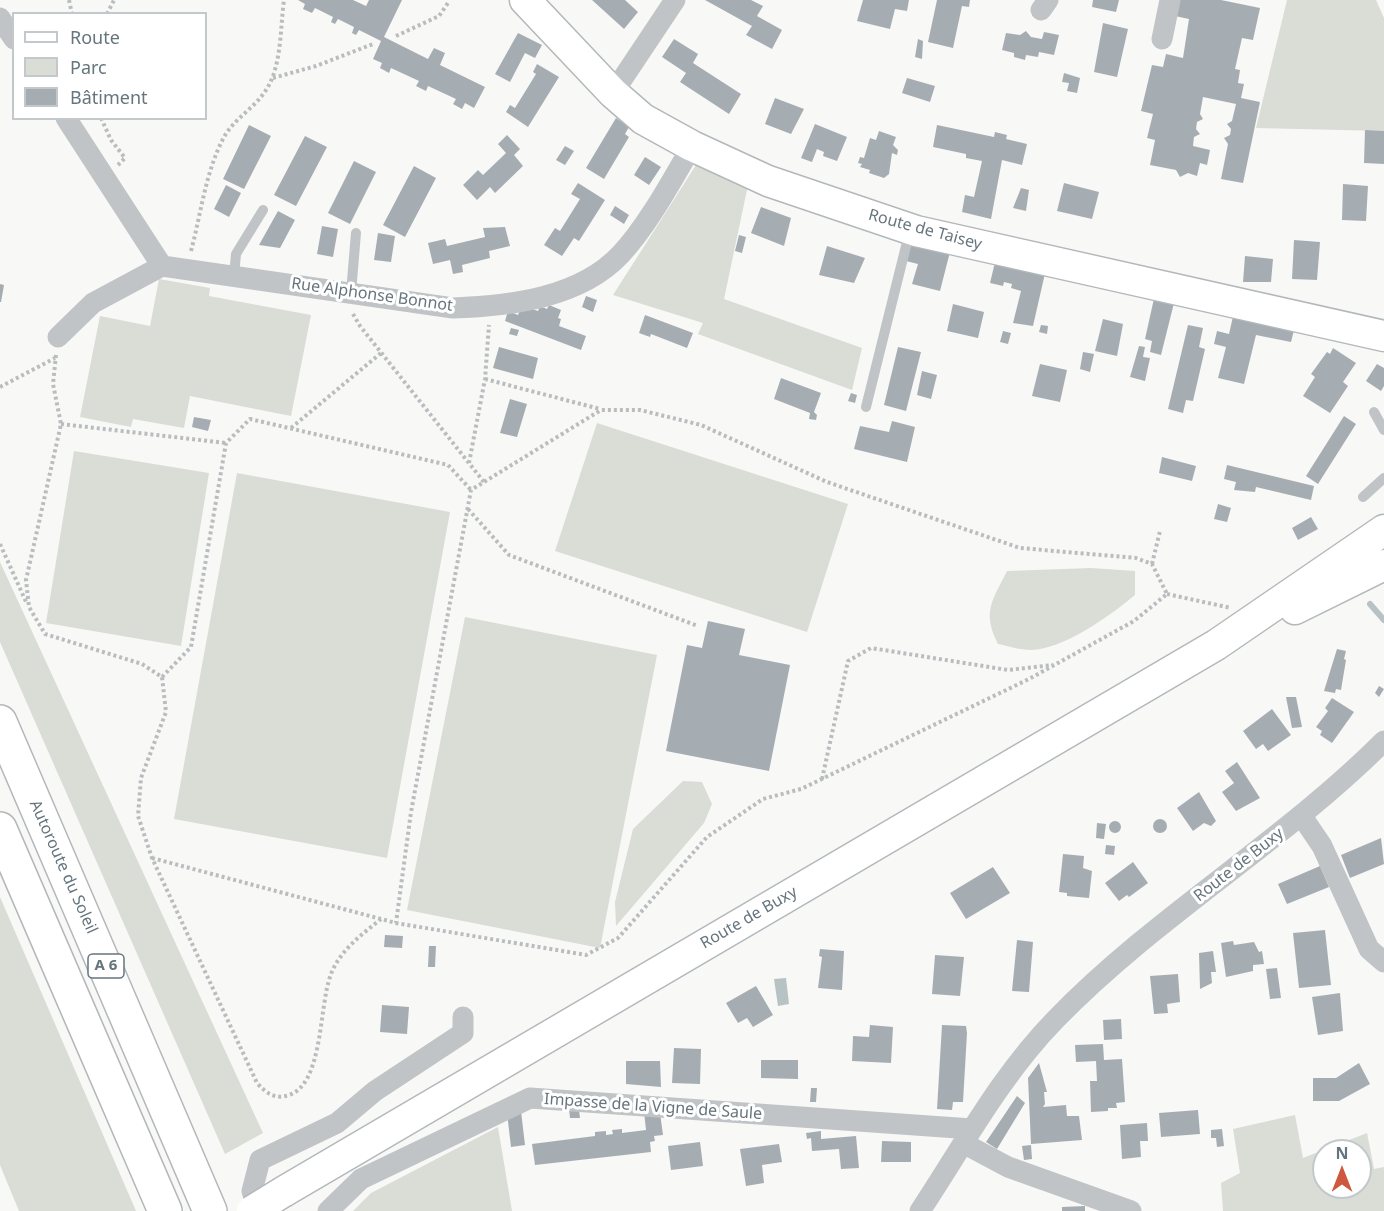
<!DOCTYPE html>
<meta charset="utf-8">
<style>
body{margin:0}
#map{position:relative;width:1384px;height:1211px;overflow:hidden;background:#f8f8f6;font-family:"Noto Sans",sans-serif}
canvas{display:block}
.legend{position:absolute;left:12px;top:12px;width:195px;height:108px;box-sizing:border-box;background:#fff;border:2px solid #c2c8cb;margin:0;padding:8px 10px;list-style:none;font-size:18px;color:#66757d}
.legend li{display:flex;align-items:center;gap:12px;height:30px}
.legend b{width:30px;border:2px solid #c2c8cb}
.north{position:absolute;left:1312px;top:1139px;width:60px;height:60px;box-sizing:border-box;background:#fff;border:2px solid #c2c8cb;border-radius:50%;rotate:0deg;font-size:16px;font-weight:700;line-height:24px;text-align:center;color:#66757d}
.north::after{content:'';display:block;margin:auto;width:21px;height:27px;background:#ce5740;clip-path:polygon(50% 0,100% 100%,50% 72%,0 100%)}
</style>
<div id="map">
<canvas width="1384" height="1211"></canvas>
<ul class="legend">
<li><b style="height:8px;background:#fff"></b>Route</li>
<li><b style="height:16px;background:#d9ddd6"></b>Parc</li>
<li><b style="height:16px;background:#a6adb2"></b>Bâtiment</li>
</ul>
<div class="north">N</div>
</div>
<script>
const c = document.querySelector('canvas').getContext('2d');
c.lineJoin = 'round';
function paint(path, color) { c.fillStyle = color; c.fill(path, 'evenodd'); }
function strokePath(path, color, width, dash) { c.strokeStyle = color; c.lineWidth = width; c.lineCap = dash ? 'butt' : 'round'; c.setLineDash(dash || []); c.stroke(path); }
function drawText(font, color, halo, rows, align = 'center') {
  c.font = font + ' "Noto Sans",sans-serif'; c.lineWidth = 6; c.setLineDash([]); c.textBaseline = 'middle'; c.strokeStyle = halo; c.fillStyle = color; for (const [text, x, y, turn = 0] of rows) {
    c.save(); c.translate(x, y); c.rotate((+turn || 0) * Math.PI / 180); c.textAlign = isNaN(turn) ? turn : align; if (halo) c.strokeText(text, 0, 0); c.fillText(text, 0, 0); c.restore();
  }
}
const green = new Path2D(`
 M1287 0H1376L1384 18V131L1256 128Z
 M696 165 748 185 724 299 862 348 852 390 698 334 703 323 613 295Z
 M159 279 210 288 209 296 311 315 291 416 190 396 184 428 133 419 131 427 80 417 100 316 150 326Z
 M597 423 848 504 807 632 555 551Z
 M74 451 209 473 181 646 46 623Z
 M237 473 450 512 387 858 174 819Z
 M0 562 263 1133 225 1154 0 642Z
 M1091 568 1135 571V595C1110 616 1064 649 1031 650 1020 650 1008 646 998 644 982 612 992 601 1007 571Z
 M465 617 657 655 600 948 407 910Z
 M683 781 702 782 712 804 704 823 616 926 615 902 633 829Z
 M0 897 136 1211H19L0 1165Z
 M1295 1115 1303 1158 1367 1133 1374 1169 1384 1167V1211H1223L1221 1183 1240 1173 1233 1129ZM1324 1151H1360V1187H1324Z
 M498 1127 512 1211H353L371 1193Z`);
const water = new Path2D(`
 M786 978 789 1004 778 1006 774 979Z`);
const stream = new Path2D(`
 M1370 604 1384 620`);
const building = new Path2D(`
 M298 0H353L366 6 369 0H402L384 37 428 59 434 48 445 53 440 65 485 87 474 108 465 103 462 109 453 104 456 99 428 86 426 91 416 86 419 81 391 68 389 73 380 68 382 63 373 59 381 41 359 30 356 35 352 33 354 27 338 19 335 24 331 22 333 17 315 8 312 13 303 9 305 4Z
 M592 0H625L638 12 624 29Z
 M705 0H751L763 6 757 16 782 30 772 49 746 35 752 26Z
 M863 0H909L907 11 895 9 890 29 857 21Z
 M937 0H970L969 7 962 6 953 48 928 42Z
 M1093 0H1119L1116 12 1092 7Z
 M1178 0H1221L1260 8 1253 40 1242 38 1235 69 1240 70 1238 83 1244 84 1241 98 1260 102 1243 183 1221 179 1228 144 1224 138 1230 135 1231 129 1227 124 1232 121 1236 104 1203 97 1200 114 1203 119 1197 122 1196 129 1200 134 1194 137 1193 146 1210 150 1207 165 1200 163 1197 176 1188 173 1180 177 1176 170 1150 165 1155 140 1147 138 1153 114 1141 111 1152 65 1163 67 1166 54 1183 58 1189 19 1175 16Z
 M1103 23 1128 29 1117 77 1094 72Z
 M1026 31 1031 37 1042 39 1044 32 1059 35 1054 55 1039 52 1038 57 1026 55 1025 60 1014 57V53L1002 50 1006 33 1020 35Z
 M518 33 542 45 535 58 525 53 510 82 495 74Z
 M674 39 698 54 693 63 741 94 729 114 680 82 686 73 662 57Z
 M918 39 923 41 922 59 915 57Z
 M537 64 559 77 528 127 506 112 510 105 515 108 536 74 533 72Z
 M1064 73 1080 78 1077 93 1067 91 1069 83 1062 82Z
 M907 78 935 86 930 102 902 93Z
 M775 98 804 109 791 134 765 124Z
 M616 118 629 127 625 134 629 137 604 179 586 168Z
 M815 124 847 137 837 161 823 156 824 152 817 149 812 162 801 158Z
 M249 125 271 136 244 189 223 179Z
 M937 125 994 137 995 132 1007 135 1006 139 1027 144 1022 165 1002 160 991 219 962 212 965 195 974 197 982 161 966 158V154L933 147Z
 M1365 130 1384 131V164L1364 163Z
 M879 131 896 137 893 145 898 150 897 155 892 153 889 174 884 178 869 173 870 170 860 167 862 164 858 163 860 157 864 158 870 138 876 140Z
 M507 135 520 149 514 155 523 166 495 193 490 187 477 200 463 185 478 170 483 175 506 153 498 144Z
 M305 136 327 147 296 206 274 195Z
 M565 146 574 151 565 165 556 160Z
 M645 157 661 167 649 185 634 175Z
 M354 161 376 172 350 224 328 213Z
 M414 166 436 178 405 237 383 225Z
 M578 183 605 200 579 241 574 238 562 256 544 245 555 228 560 231 580 199 571 194Z
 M1064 183 1099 192 1092 219 1057 211Z
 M1343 184 1368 186 1366 221 1342 220Z
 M226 185 241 193 229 217 214 209Z
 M1021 188 1029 190 1026 211 1013 208Z
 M615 206 629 215 624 224 610 215Z
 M761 207 791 218 784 246 751 233Z
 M278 211 295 220 280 248 259 245Z
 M322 226 338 229 333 257 317 254Z
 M505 227 510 246 489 251 490 258 462 265 463 272 453 274 450 260 433 264 428 243 445 239 447 246 485 237 483 228Z
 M378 233 395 236 391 262 374 260Z
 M739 235 746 237 742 253 735 251Z
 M912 238 951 248 940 291 912 284 918 264 906 261Z
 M1294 240 1320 242 1317 280 1292 279Z
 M827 246 865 258 854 283 819 275Z
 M1245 256 1273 259 1271 282H1243Z
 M996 258 1046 269 1033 326 1013 323 1021 291 1011 288 1012 284 1004 282 1003 286 990 283Z
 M0 284 4 285 1 302H0Z
 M1155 294 1175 299 1161 355 1150 352 1152 341 1145 339Z
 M586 296 597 300 593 312 582 307Z
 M953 304 984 312 978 338 947 331Z
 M549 305 561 310 558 318 561 319 559 326 586 336 581 350 505 321 508 311 518 315 520 310 529 308 538 311 540 306 547 309Z
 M1234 312 1295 326 1291 342 1256 335 1244 384 1218 378 1226 347 1214 344 1217 331 1229 334Z
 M645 315 693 333 687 348 651 334 650 337 639 333Z
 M1103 319 1123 324 1117 356 1095 351Z
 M1041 325 1048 326 1047 334 1039 332Z
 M1188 325 1203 328 1199 347 1205 349 1193 401 1186 400 1183 413 1168 409Z
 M511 328 519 330 517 336 509 334Z
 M1003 331 1011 333 1008 344 1000 342Z
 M1139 346 1145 347 1143 357 1150 358 1145 381 1130 377Z
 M499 347 538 358 533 379 493 368Z
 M898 347 921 352 906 411 884 405Z
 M1333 348 1356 363 1343 382 1348 386 1330 413 1303 396 1315 377 1311 374 1327 352 1330 354Z
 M1083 352 1094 354 1090 372 1080 369Z
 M1040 364 1067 370 1060 402 1032 396Z
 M1377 364 1384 368V386L1381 391 1366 381Z
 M922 371 937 375 931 399 917 395Z
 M781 378 821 393 814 412 817 415 816 420 809 419 810 413 774 399Z
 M851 393 857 395 855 403 848 401Z
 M510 399 527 404 517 437 500 433Z
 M1344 416 1356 424 1318 484 1306 476Z
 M194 417 211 420 208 431 192 427Z
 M892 421 915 427 907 462 854 449 860 426 889 432Z
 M1162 457 1196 466 1192 481 1159 473Z
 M1227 465 1314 486 1311 500 1256 487 1255 492 1234 490 1236 482 1224 479Z
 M1218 504 1231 508 1227 522 1214 519Z
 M1311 517 1318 529 1298 540 1292 528Z
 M708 621 745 629 739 655 790 665 769 771 666 751 687 645 702 648Z
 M1337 649 1346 651 1344 659 1346 660 1341 690 1336 689 1335 693 1324 691Z
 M1379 686 1384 689 1379 697 1375 693Z
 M1286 697H1296L1302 727 1292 728Z
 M1332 698 1354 712 1332 743 1320 735 1322 731 1316 727 1328 711 1325 708Z
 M1272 709 1291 735 1268 751 1263 744 1256 749 1243 731Z
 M1237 762 1260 798 1236 811 1222 792 1234 783 1225 771Z
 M1199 792 1216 821 1211 826 1204 823 1193 831 1177 808Z
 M1153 826a7 7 0 1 1 14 0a7 7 0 1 1-14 0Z
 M1109 827a6 6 0 1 1 12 0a6 6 0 1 1-12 0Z
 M1097 823 1106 824 1104 839 1096 838Z
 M1381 838 1384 864 1350 878 1341 855Z
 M1106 845 1115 846 1114 855 1105 854Z
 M1063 854 1084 856 1083 868 1092 871 1089 898 1067 896V893L1059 892Z
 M1133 862 1148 883 1129 897 1127 895 1119 901 1105 883Z
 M1320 866 1329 887 1287 904 1278 884Z
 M993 867 1010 893 966 919 950 893Z
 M1325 930 1331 985 1299 988 1293 933Z
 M385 935 403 936 402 948 384 947Z
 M1017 940 1033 942 1029 992 1012 991Z
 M1233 941 1234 945 1254 942 1259 952 1262 951 1264 964 1253 965V971L1226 977 1221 943Z
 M429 946H436L435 967H428Z
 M820 949 844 951 842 990 818 988 822 957 819 956Z
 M1213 951 1216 972H1211L1212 983 1200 989 1199 953Z
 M935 955 964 957 960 996 932 994Z
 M1277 968 1281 998 1270 999 1266 969Z
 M1178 974 1180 1002 1167 1004 1168 1013 1154 1014 1150 976Z
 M756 986 773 1015 753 1027 747 1018 738 1023 726 1003Z
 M1340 993 1343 1031 1318 1035 1312 997Z
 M382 1005 409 1007 407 1034 380 1032Z
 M1121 1019 1122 1039 1104 1040 1103 1020Z
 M870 1025 893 1027 891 1063 852 1061 853 1036 869 1037Z
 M942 1025 966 1026 967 1033 963 1102H953L952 1110 937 1109Z
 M1103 1044 1104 1060 1122 1059 1125 1102 1116 1103 1117 1108H1108V1111L1091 1112 1090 1081H1097L1096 1061 1076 1062 1075 1045Z
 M674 1048 701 1049 700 1084 672 1083Z
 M761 1060H798V1079L761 1078Z
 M626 1061H660L661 1087 626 1084Z
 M1039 1063 1047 1092H1044L1045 1104 1043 1107 1066 1105 1067 1116H1079L1082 1140 1031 1144 1028 1078Z
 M1359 1063 1370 1084 1339 1101H1313V1078H1336Z
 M811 1088H817L816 1102H810Z
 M1017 1096 1025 1103 997 1149 986 1142Z
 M569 1109 579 1110 580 1118H570Z
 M1198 1110 1200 1134 1161 1137 1159 1113Z
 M521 1111 525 1145 511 1147 507 1113Z
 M644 1112 660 1113 663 1135 654 1136 655 1141 650 1142 651 1152 535 1165 532 1144 595 1136V1132L606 1131V1135L613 1134 612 1130 622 1129V1133L646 1130Z
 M1147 1123 1148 1141H1140L1141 1157 1122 1159 1120 1125Z
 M1222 1129 1224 1146 1217 1147 1216 1138H1211V1130Z
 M821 1131V1139L856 1136 859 1168 841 1169 839 1149 812 1151 811 1138 807 1139 806 1133Z
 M882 1141 911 1142V1162H881Z
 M700 1142 703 1166 671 1170 668 1146Z
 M779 1144 782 1162 762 1165 764 1183 746 1186 740 1149Z
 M1031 1145 1032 1159 1024 1160 1022 1146Z
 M1085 1206V1211H1062V1207Z`);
const path = new Path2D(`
 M69 0 72 14
 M107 14 114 0
 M396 36 439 16 448 3
 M273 78 316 66 373 44
 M101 118 111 140 125 158 118 165
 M191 251C201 214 205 175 222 141 231 121 252 110 264 93 282 69 280 29 284 0
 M353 314 360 326 484 482
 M56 355 53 384 61 424 26 580 29 607 45 634 142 664 162 677 166 712 141 778 138 816 152 858 257 1083C266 1093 275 1100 289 1095 323 1084 319 1008 330 977 338 952 361 935 381 919
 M485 379 600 409
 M0 387 55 358
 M61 424 226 443
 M291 428 381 353
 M469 463 485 379 489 325
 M468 509 509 555 698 626
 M0 544 27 604
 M1152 564 1160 531
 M1167 594 1231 608
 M162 677 191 647 226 443 250 419 448 465 471 490
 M822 779 848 661 871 648 1008 670 1053 665
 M152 858 396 923 586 955 618 938 707 837 763 799 801 789 1029 679 1134 621 1167 594 1152 564 1136 558 1020 548 827 482 701 425 640 410H601L471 490 411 812 396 923`);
const lane = new Path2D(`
 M234 276 236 254 263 210
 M351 293 356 233
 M866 407 910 230
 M1374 412 1384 430
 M1363 497 1384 478`);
const street = new Path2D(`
 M1041 10 1048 0
 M0 18 14 39
 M1162 39 1170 0
 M613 93 675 0
 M66 118 162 266
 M58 337 93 303 162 266 453 308C510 306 580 298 621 254 648 225 672 180 692 146
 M1301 815 1322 846 1369 949 1384 962
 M963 1143 1008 1167 1131 1211
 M258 1211 252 1191 260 1160 337 1123 375 1091 463 1033V1017
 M328 1211 361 1179 530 1098 972 1129
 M920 1211C963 1146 1001 1075 1056 1019 1156 916 1282 843 1384 741`);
const secondary = new Path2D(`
 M525 0 613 93 643 119 692 146 768 181 916 231 1384 336
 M1295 609 1384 565
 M283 1192 1216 645 1384 530`);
const highway = new Path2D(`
 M0 722 210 1211
 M0 829 165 1211`);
const secondaryBridge = new Path2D(`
 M252 1211 283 1192`);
const shields = [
 [106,966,36]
];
const shieldNames = [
 ["A 6",106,966]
];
const streetNames = [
 ["Route de Taisey",925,230,15],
 ["Rue Alphonse Bonnot",372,295,8],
 ["Route de Buxy",1239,865,-38],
 ["Autoroute du Soleil",63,867,66],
 ["Route de Buxy",749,918,-30],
 ["Impasse de la Vigne de Saule",653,1107,4]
];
paint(green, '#d9ddd6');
paint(water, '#b7c2c5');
strokePath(stream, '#b7c2c5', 6);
paint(building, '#a6adb2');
strokePath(secondary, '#b3b8bb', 33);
strokePath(highway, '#b4b7ba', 36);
strokePath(path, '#babdbf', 4, [3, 3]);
strokePath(lane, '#c0c4c7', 10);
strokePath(street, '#c0c4c7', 21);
strokePath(secondary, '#fff', 30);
strokePath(highway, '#fff', 33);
strokePath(secondaryBridge, '#b3b8bb', 33, []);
strokePath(secondaryBridge, '#fff', 30);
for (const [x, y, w] of shields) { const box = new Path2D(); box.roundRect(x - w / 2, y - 12, w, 24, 4.5); c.fillStyle = '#fff'; c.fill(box); strokePath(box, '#66757d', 1.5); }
drawText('bold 15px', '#66757d', null, shieldNames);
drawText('16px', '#66757d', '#fff', streetNames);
</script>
